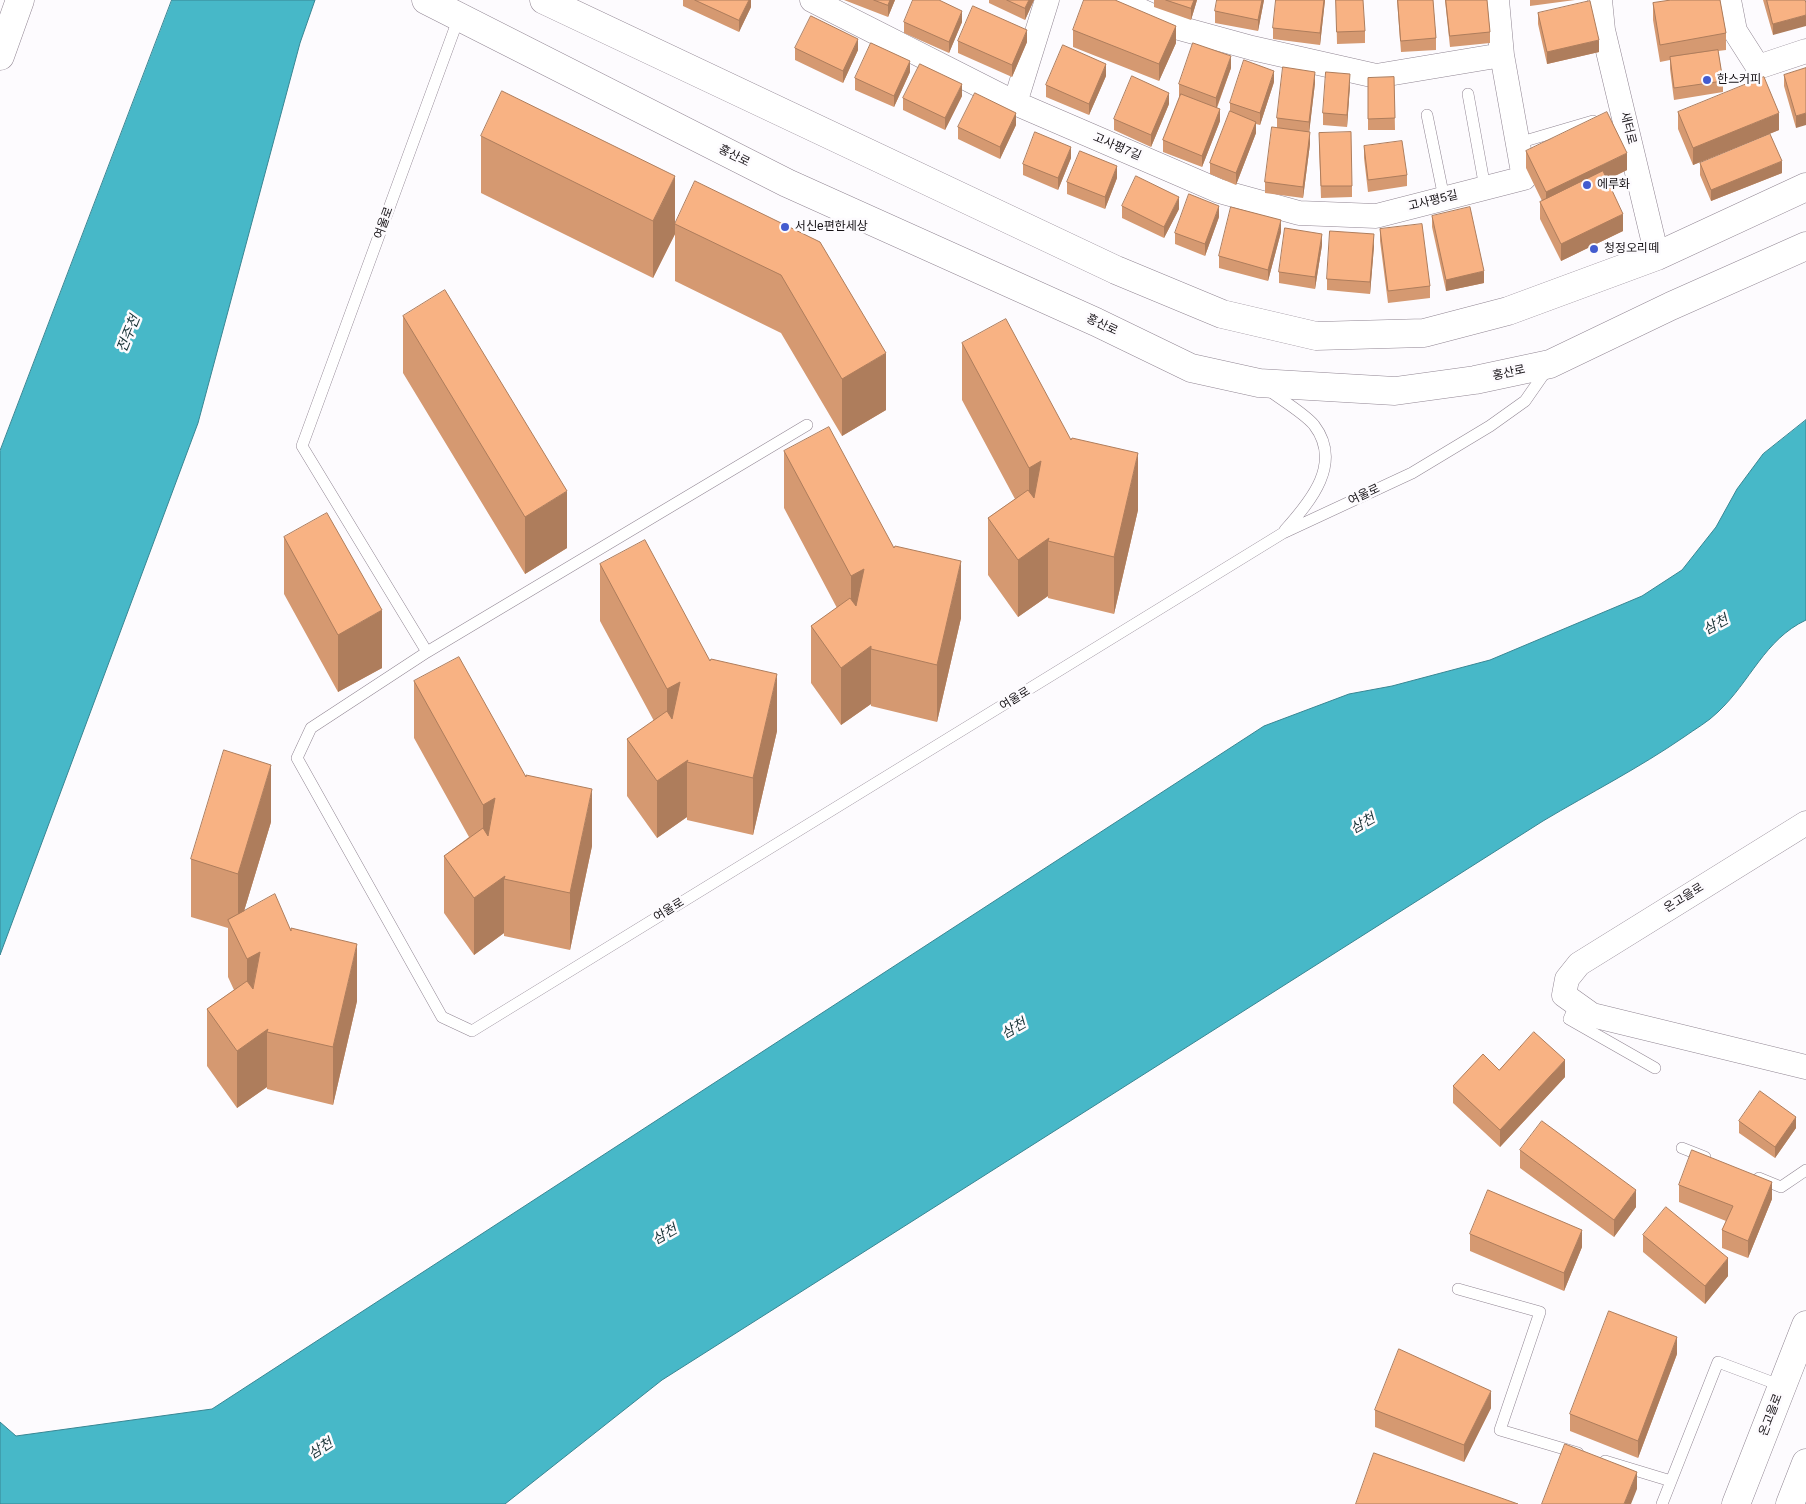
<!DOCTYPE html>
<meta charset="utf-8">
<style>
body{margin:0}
canvas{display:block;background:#fdfbfe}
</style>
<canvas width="1806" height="1504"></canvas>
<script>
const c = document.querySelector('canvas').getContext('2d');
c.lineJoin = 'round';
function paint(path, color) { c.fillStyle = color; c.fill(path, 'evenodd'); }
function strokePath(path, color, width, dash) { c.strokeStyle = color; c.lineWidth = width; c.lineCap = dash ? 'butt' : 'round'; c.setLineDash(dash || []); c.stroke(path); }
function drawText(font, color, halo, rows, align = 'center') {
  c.font = font + ' Helvetica,"Noto Sans KR",sans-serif'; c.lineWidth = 5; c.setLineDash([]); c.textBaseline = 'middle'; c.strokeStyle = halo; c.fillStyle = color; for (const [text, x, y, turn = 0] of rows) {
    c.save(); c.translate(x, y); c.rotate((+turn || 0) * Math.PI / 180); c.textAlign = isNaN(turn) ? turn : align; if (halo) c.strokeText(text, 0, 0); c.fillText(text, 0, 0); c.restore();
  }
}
const water = new Path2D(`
 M172 0H315L300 43 198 423 0 955V451Z
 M1806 420V620C1764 640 1751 681 1718 712 1708 722 1695 729 1684 737 1639 768 1590 793 1543 821L662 1380 505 1504H0V1422L16 1436 212 1409 1264 726 1349 694 1392 686 1490 660 1642 596 1682 570 1716 527 1737 489 1763 454Z`);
const lane = new Path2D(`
 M1468 94 1485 188
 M1427 115 1444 198
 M1518 143 1593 121
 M1267 389C1280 399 1304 413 1314 425 1343 463 1311 501 1285 530
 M807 425 427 652 311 728 297 758 442 1017 472 1031 1283 533 1412 473 1490 426 1525 401 1548 368
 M427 652 302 446 459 17
 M1575 1005 1569 1019 1655 1068
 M1682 1148 1705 1157
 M1759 1178 1781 1187 1806 1170
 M1458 1289 1540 1312 1500 1430 1578 1453
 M1605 1461 1671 1481
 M1662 1504 1718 1362 1782 1386`);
const street = new Path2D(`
 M812 0 1015 103
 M1047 0 1015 103 1219 191 1299 213 1376 216 1524 178 1502 55 1497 0
 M1117 0 1179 28 1252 48 1376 76 1502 55
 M1600 0 1603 30 1657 256
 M1729 0 1735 31 1758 67 1806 51
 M1806 823 1579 964 1567 979 1564 995 1592 1015 1806 1067`);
const secondary = new Path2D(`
 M426 0 787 183 1096 322 1191 368 1259 383 1395 391 1475 380 1550 364 1671 306 1806 246
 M544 0 1116 270 1222 314 1316 336 1424 333 1508 311 1657 256 1806 187
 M0 56 20 0
 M1736 1504 1806 1325
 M1790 1504 1806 1463`);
const wall = new Path2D(`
 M683 0H751V7L739 32 683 6Z
 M844 0H895L888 17Z
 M989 0H1034L1025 20 989 3Z
 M1154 0H1197L1191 20 1154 7Z
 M1264 0 1258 31 1215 23V11Z
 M1325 0 1320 45 1273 39V28Z
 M1336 0 1365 31V43L1337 44Z
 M1397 0H1433L1436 38V50L1401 52Z
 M1445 0H1487L1490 32V43L1450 47Z
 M1530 0H1575L1530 6Z
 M1667 0H1720L1726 33V50L1718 51 1723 81V92L1674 100 1670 69V60L1660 62 1653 20V3L1667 1Z
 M1763 0H1805L1773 35Z
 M1538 13 1599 52 1547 64 1538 24Z
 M904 22H962L949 53 904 33Z
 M1073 30 1176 43 1159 81 1073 47Z
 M958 41 1027 42 1012 77 958 53Z
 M795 48 858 50 843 83 795 60Z
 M1231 68 1217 108 1220 121 1202 167 1163 152V140L1180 96H1179V84Z
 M1806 68 1796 128 1784 86V75Z
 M910 72 894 107 855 90V78Z
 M1106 76 1089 115 1046 97V85Z
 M1394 77 1395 130H1368V78Z
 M1274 82 1260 125 1256 124V133L1236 185 1210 174V163L1230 112V103Z
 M1315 83 1309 132 1310 144 1303 198 1265 193V182L1277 128V118Z
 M1350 85 1347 127 1323 125V113Z
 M962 96 945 130 903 110V98Z
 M1169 104 1151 147 1114 130V119Z
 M1678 112 1779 130 1693 165 1678 129Z
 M1016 125 1000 159 958 139V127Z
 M481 136 675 223 820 242 886 410 842 436 781 333 675 281V234L653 278 481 193Z
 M1319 144 1352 186V197L1321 198Z
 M1364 146 1407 175V186L1368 192 1364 158Z
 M1526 151 1627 170 1607 180 1623 231 1561 261 1540 219V202L1542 201 1526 168Z
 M1071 158 1058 190 1023 175V164Z
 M1700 163 1782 173 1711 201 1700 175Z
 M1117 178 1105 209 1067 194V182Z
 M1122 206 1179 209 1164 238 1122 218Z
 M1432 216 1484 283 1446 291 1432 227Z
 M1219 217 1205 256 1175 244V233Z
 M1380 229 1430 286V298L1388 303 1380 241Z
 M1281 232 1268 281 1219 268V256Z
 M1322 245 1315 289 1279 283V272Z
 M1374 246 1370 294 1327 290V279Z
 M403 316 567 548 525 574 403 373Z
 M962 343 1071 440 1138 510 1114 614 1048 598V596L1018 617 988 575V518L1015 499 962 400Z
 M784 451 894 548 961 618 937 722 871 706V704L841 725 811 683V626L837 608 784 508Z
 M284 537 382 668 338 692 284 594Z
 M600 564 710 661 777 731 753 835 687 820V817L657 838 627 796V739L654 721 600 621Z
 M414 681 526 777 592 846 570 950 504 936V933L474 955 444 913V856L469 837 414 738Z
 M271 822 244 911 291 931 357 1001 333 1105 267 1089V1087L237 1108 207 1066V1009L234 990 228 977V928L191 917V859Z
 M1499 1070 1565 1077 1500 1147 1453 1103V1086Z
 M1739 1121 1796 1128 1775 1158 1739 1133Z
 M1520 1150 1636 1207 1614 1237 1520 1168Z
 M1679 1185 1772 1199 1748 1258 1722 1248V1230L1726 1221 1679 1202Z
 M1470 1234 1582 1247 1564 1291 1470 1251Z
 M1643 1235 1728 1276 1705 1304 1643 1252Z
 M1677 1354 1638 1458 1570 1431V1414Z
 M1491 1408 1464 1462 1375 1427V1410Z`);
const shadedWall = new Path2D(`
 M749 0H751V7L739 32V20Z
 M890 0H895L888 17V5Z
 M1029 0H1034L1025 20V8Z
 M1194 0H1197L1191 20V8Z
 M1262 0H1264L1258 31V20Z
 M1324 0H1325L1320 45V33Z
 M962 11V22L949 53V42Z
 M1806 15V26L1773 35V24Z
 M1176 26V43L1159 81V64Z
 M1027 30V42L1012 77V65Z
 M858 39V50L843 83V71Z
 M1599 40V52L1547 64V52Z
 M1231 56V68L1216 109V98Z
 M910 61V72L894 107V96Z
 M1106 64V76L1089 115V104Z
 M1274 71V82L1260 125V113Z
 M1315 72V83L1309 134V122Z
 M1350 74V85L1347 127V115Z
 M962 84V96L945 130V118Z
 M1169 93V104L1151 147V135Z
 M1220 109V121L1202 167V156Z
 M1016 113V125L1000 159V147Z
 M1779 113V130L1693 165V148Z
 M1806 113V125L1796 128V116Z
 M1256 122V133L1236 185V173Z
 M1310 132V144L1303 198V187Z
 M1071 147V158L1058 190V178Z
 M1627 153V170L1546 209V192Z
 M1782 161V173L1711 201V190Z
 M1117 166V178L1105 209V197Z
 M675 176V234L653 278V221Z
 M1179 197V209L1164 238V227Z
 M1219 206V217L1205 256V244Z
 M1623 214V231L1561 261V244Z
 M1281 220V232L1268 281V270Z
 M1322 234V245L1315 289V277Z
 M1374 234V246L1370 294V282Z
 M1484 271V283L1446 291V280Z
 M886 353V410L842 436V379Z
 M1138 453V510L1114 614V557Z
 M1041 461 1029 525V468Z
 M567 491V548L525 574V517Z
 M1049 538 1048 541V596L1018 617V560Z
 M961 561V618L937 722V665Z
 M864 569 851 633V576Z
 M382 610V668L338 692V635Z
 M871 646V704L841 725V668Z
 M777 674V731L753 835V778Z
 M680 682 667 746V689Z
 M688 760 687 762V817L657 838V781Z
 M271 765V822L238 931V874Z
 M592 789V846L570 950V893Z
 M495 798 483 863V805Z
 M505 876 504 879V933L474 955V898Z
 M357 944V1001L333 1105V1047Z
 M260 952 247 1016V959Z
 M268 1029 267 1032V1087L237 1108V1051Z
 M1565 1060V1077L1500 1147V1130Z
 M1796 1117V1128L1775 1158V1147Z
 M1772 1182V1199L1748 1258V1241Z
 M1636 1190V1207L1614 1237V1220Z
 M1582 1230V1247L1564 1291V1273Z
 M1728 1258V1276L1705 1304V1286Z
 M1677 1337V1354L1638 1458V1441Z
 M1491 1391V1408L1464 1462V1445Z
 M1637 1472V1489L1631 1504H1624Z`);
const building = new Path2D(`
 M695 0H749L739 20Z
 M874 0H890L888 5Z
 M913 0H939L962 11 949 42 904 22Z
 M1007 0H1029L1025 8Z
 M1084 0H1115L1176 26 1159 64 1073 30Z
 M1166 0H1194L1191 8Z
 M1217 0H1262L1258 20 1215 11Z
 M1276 0H1324L1320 33 1273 28Z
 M1336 0H1363L1365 31 1337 32Z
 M1398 0H1433L1436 38 1401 41Z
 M1446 0H1487L1490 32 1450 36Z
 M1671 0H1720L1726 33 1660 45 1653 3Z
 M1767 0H1805L1806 3V15L1773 24Z
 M1590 1 1599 40 1547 52 1538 13Z
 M973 6 1027 30 1012 65 958 41Z
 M811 16 858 39 843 71 795 48Z
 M871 43 910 61 894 96 855 78Z
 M1193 43 1231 56 1216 98 1179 84Z
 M1063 45 1106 64 1089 104 1046 85Z
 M1718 50 1723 81 1674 88 1670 57Z
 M1244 60 1274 71 1260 113 1230 103Z
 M920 64 962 84 945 118 903 98Z
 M1283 67 1315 72 1309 122 1277 118Z
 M1806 68V113L1796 116 1784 75Z
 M1326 72 1350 74 1347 115 1323 113Z
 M1132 76 1169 93 1151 135 1114 119Z
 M1394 77 1395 118 1368 119V78Z
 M1764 77 1779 113 1693 148 1678 112Z
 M502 91 675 176 653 221 481 136Z
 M975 93 1016 113 1000 147 958 127Z
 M1181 94 1220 109 1202 156 1163 140Z
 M1230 111 1256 122 1236 173 1210 163Z
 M1607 112 1627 153 1546 192 1526 151Z
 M1272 127 1310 132 1303 187 1265 182Z
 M1035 132 1071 147 1058 178 1023 164Z
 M1351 132 1352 186H1321L1319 133Z
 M1770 134 1782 161 1711 190 1700 163Z
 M1402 141 1407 175 1368 180 1364 146Z
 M1080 151 1117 166 1105 197 1067 182Z
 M1603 171 1623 214 1561 244 1540 202Z
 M1136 176 1179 197 1164 227 1122 206Z
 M695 181 820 242 886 353 842 379 781 275 675 224Z
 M1189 194 1219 206 1205 244 1175 233Z
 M1231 207 1281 220 1268 270 1219 256Z
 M1470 207 1484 271 1446 280 1432 216Z
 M1422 224 1430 286 1388 291 1380 229Z
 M1285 228 1322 234 1315 277 1279 272Z
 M1330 231 1374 234 1370 282 1327 279Z
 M445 290 567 491 525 517 403 316Z
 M1006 319 1071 440 1072 438 1138 453 1114 557 1048 541 1049 538 1018 560 988 518 1028 490 1034 498 1041 461 1029 468 962 343Z
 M829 427 894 548 895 546 961 561 937 665 871 649V646L841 668 811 626 850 598 856 606 864 569 851 576 784 451Z
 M327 513 382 610 338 635 284 537Z
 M645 540 710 661 711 659 777 674 753 778 687 762 688 760 657 781 627 739 667 711 672 719 680 682 667 689 600 564Z
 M459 657 526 777V775L592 789 570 893 504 879 505 876 474 898 444 856 483 828 488 836 495 798 483 805 414 681Z
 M224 750 271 765 238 874 191 859Z
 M275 894 291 931V928L357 944 333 1047 267 1032 268 1029 237 1051 207 1009 247 981 253 989 260 952 247 959 228 920Z
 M1534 1032 1565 1060 1500 1130 1453 1086 1483 1054 1499 1070Z
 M1760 1091 1796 1117 1775 1147 1739 1121Z
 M1542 1121 1636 1190 1614 1220 1520 1150Z
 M1692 1150 1772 1182 1748 1241 1722 1230 1733 1206 1679 1185Z
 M1488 1190 1582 1230 1564 1273 1470 1234Z
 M1666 1207 1728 1258 1705 1286 1643 1235Z
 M1609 1311 1677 1337 1638 1441 1570 1414Z
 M1399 1349 1491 1391 1464 1445 1375 1410Z
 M1565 1444 1637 1472 1624 1504H1542Z
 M1374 1453 1518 1504H1356Z`);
const markers = [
 [1707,80,5,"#435ccf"],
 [1587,185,5,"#435ccf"],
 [785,227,5,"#435ccf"],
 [1594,249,5,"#435ccf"]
];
const poiNames = [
 ["한스커피",1717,80],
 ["에루화",1597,185],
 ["서신e편한세상",795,227],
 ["청정오리떼",1604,249]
];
const streetNames = [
 ["새터로",1628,128,76],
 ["고사평7길",1117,147,23],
 ["홍산로",734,156,27],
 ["고사평5길",1433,201,-14],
 ["여울로",384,223,-70],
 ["홍산로",1102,325,25],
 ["홍산로",1509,373,-12],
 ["여울로",1364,495,-25],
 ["여울로",1015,699,-32],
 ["온고을로",1684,898,-32],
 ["여울로",669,910,-32],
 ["온고을로",1771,1415,-69]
];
const waterNames = [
 ["전주천",129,334,-68],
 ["삼천",1716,625,-29],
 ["삼천",1363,824,-30],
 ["삼천",1014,1029,-30],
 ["삼천",665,1235,-30],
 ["삼천",321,1449,-33]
];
paint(water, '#47b8c8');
strokePath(water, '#388693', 1);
strokePath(lane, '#918693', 12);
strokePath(street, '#918693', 25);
strokePath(secondary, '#918693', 29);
strokePath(lane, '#fff', 11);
strokePath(street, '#fff', 24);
strokePath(secondary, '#fff', 28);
paint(wall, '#d59971');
paint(shadedWall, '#ae7d5c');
paint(building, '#f8b283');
strokePath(building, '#ae7d5c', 1);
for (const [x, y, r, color] of markers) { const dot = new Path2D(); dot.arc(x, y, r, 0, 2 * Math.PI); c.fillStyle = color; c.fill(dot); strokePath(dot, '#fdfbfe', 2); }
drawText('12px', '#161216', '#fdfbfe', poiNames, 'left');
drawText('12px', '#161216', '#fdfbfe', streetNames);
drawText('italic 14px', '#193236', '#fdfbfe', waterNames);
</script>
